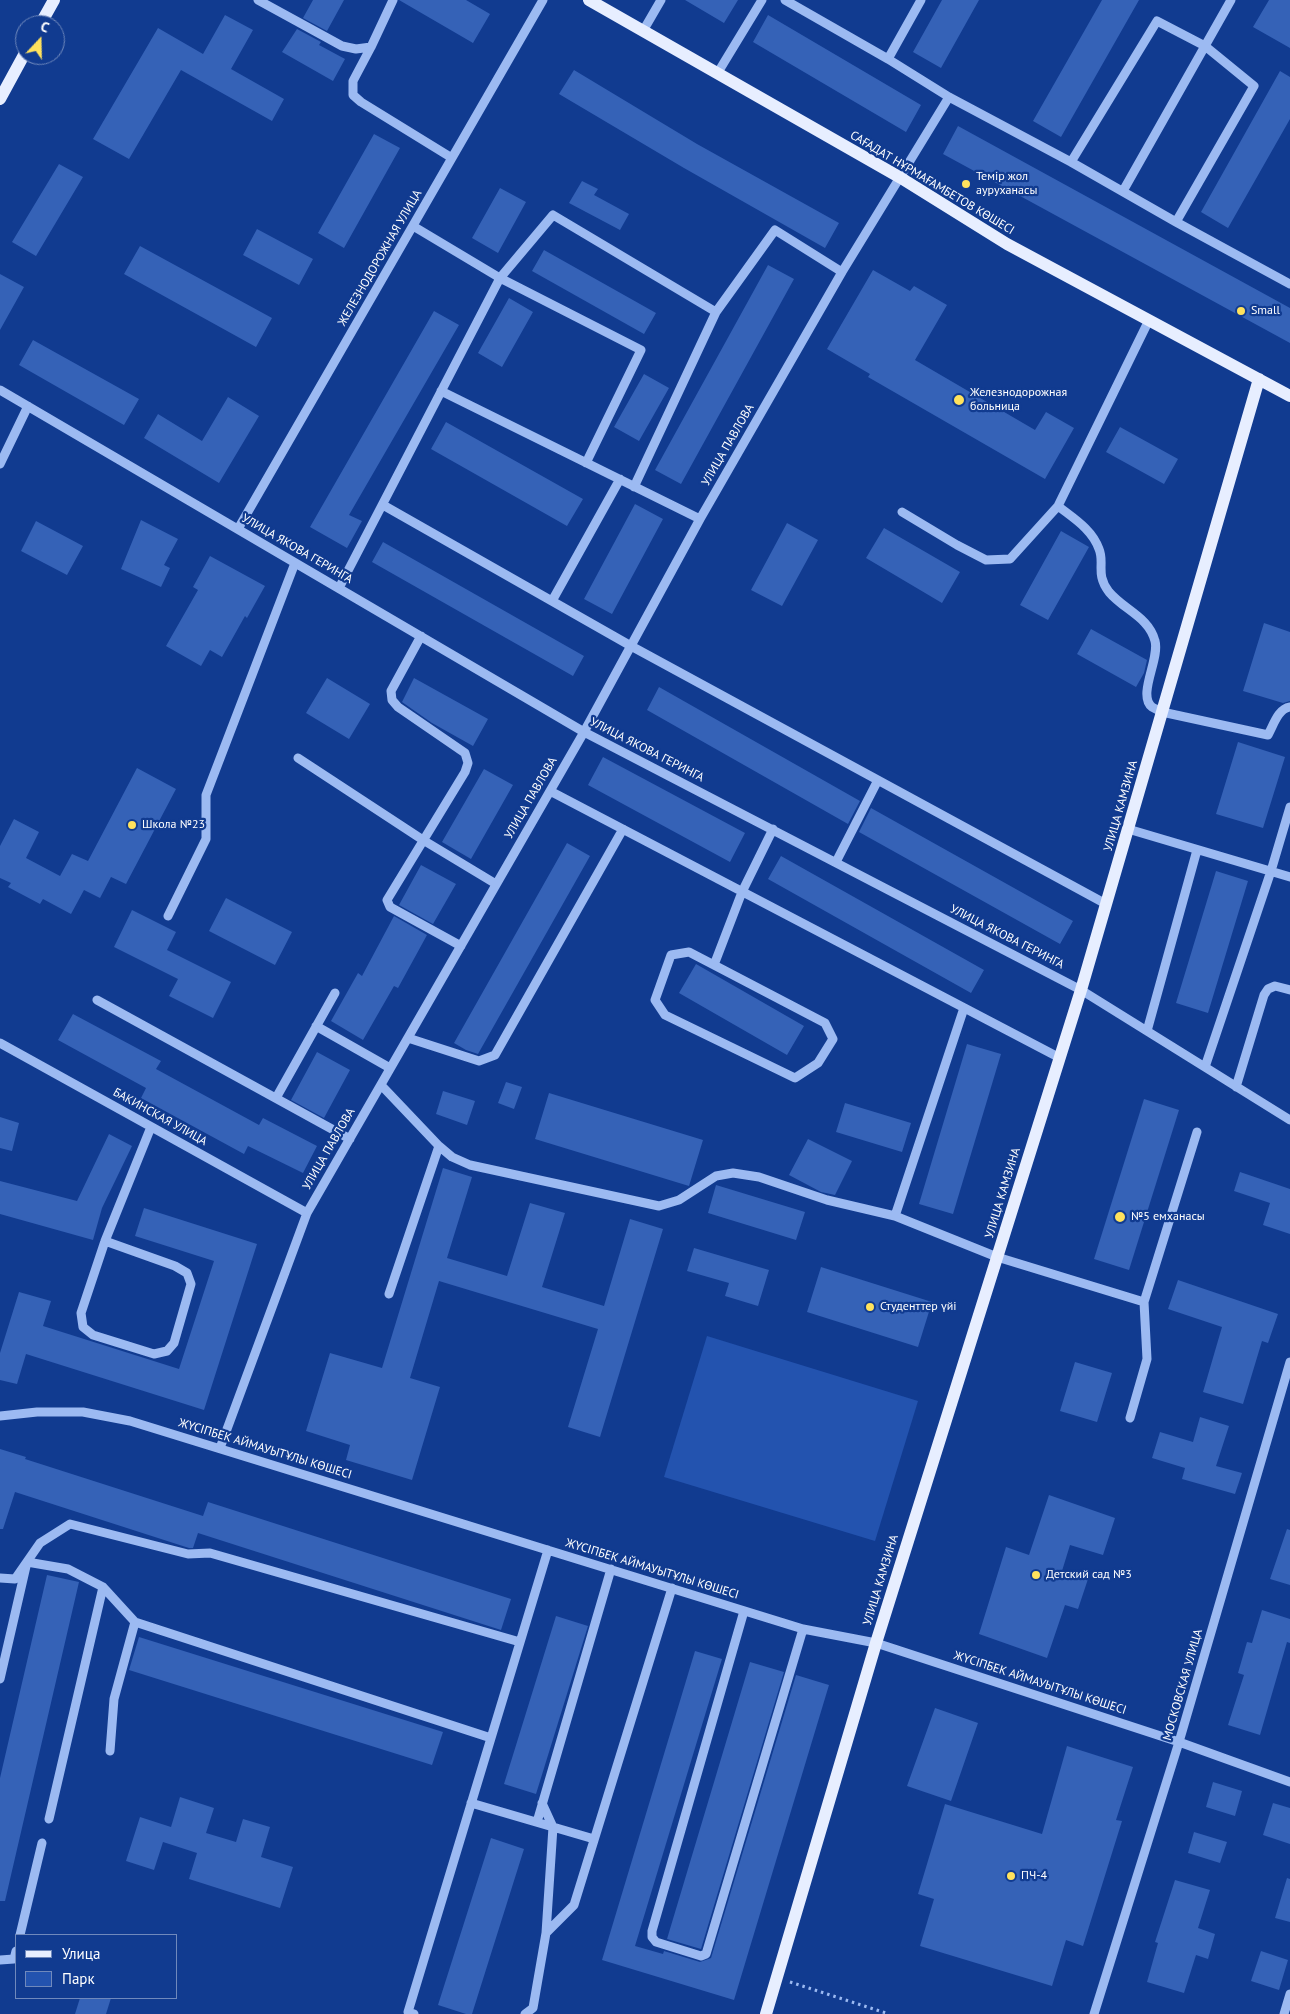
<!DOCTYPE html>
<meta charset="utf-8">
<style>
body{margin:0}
#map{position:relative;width:1290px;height:2014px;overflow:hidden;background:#113b90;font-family:"PT Sans",sans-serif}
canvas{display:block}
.legend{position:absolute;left:15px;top:1934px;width:162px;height:65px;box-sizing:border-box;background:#113b90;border:1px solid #7089bc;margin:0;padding:6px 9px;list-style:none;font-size:15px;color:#fff}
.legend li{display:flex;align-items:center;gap:10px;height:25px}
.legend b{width:25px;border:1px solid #7089bc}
.north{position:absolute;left:15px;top:15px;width:50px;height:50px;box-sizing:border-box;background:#113b90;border:1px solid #7089bc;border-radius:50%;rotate:21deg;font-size:14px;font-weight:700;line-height:20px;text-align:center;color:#fff}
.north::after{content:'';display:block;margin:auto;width:18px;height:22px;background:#ffe25d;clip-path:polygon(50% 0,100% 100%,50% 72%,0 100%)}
</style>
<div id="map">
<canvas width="1290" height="2014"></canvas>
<ul class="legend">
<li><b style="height:6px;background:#e7eeff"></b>Улица</li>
<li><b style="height:14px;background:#2353af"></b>Парк</li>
</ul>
<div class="north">С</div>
</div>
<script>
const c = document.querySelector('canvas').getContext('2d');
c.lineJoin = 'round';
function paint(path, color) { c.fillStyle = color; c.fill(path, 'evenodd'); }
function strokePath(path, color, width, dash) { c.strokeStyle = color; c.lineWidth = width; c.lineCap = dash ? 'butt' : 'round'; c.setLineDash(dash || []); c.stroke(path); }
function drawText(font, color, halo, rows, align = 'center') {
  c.font = font + ' "PT Sans",sans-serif'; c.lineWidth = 4.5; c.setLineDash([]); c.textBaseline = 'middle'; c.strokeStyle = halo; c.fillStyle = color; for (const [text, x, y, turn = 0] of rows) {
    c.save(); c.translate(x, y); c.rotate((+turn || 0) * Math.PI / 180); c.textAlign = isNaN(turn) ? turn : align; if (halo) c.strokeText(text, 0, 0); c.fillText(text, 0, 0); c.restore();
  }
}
const green = new Path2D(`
 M707 1336 918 1401 875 1541 664 1477Z`);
const building = new Path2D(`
 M313 0H344L327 31 303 18Z
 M399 0H466L490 14 473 43Z
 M685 0H738L724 23Z
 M942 0H979L941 68 913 52Z
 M1102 0H1139L1061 137 1033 121Z
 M1269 0H1290V48L1253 27Z
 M225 15 253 30 231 69 284 99 272 121 181 70 129 159 93 139 158 28 203 54Z
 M768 15 921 105 906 132 753 42Z
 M297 29 321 42 319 45 345 59 333 81 282 52Z
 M574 70 697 144 839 223 825 248 684 168 559 94Z
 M1280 71 1290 77V119L1228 228 1201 212Z
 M958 126 1290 308V343L943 154Z
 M374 134 400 148 344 248 318 233Z
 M59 164 83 177 36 256 12 242Z
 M582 181 598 189 594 195 629 214 620 230 569 203Z
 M500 188 526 202 498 253 472 238Z
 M257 229 313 259 299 285 243 255Z
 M140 246 272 318 256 347 124 274Z
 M544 250 656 313 644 334 532 271Z
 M768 265 794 279 681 484 655 470Z
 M873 270 910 291 914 286 947 305 915 360 1035 430 1046 412 1074 428 1045 479 868 377 870 374 827 349Z
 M0 274 24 287 0 330Z
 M509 298 533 312 502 367 478 353Z
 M434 311 459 325 349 515 362 521 347 548 310 527Z
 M33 340 139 399 124 425 19 365Z
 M644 374 669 388 639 441 614 427Z
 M228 397 259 416 219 483 144 438 158 414 202 441Z
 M446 422 583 499 567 526 431 449Z
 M1120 427 1178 459 1164 484 1106 452Z
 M635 504 663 519 612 614 584 599Z
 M141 520 178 539 164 565 170 568 161 587 121 569Z
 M36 521 83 546 67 575 21 551Z
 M787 523 818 540 782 606 751 590Z
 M884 528 960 572 942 603 866 558Z
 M1061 531 1089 547 1048 620 1020 605Z
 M383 542 584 656 573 676 372 562Z
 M210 556 265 586 247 618 245 616 222 657 210 650 201 666 166 646 198 590 193 587Z
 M1264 623 1290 632V701L1283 703 1243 691Z
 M1091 629 1147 660 1144 673 1136 687 1077 654Z
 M327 678 370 704 349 739 306 713Z
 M414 678 488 719 473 746 432 723 402 702Z
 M659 687 860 801 848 824 647 710Z
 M1238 742 1285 757 1263 828 1216 814Z
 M603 757 745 833 730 862 588 785Z
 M137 768 176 789 126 884 111 877 100 898 84 890 71 914 43 899 40 904 8 887 11 883 0 878V846L14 819 39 832 26 858 60 876 72 854 88 861Z
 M484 769 513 785 471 859 442 842Z
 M871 808 1073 921 1060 944 859 832Z
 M567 843 590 856 478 1054 466 1050 454 1043Z
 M781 856 984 970 971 993 768 879Z
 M421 865 456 884 433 924 399 905Z
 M1216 871 1248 881 1208 1013 1176 1003Z
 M226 898 292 932 275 965 209 931Z
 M132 910 176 932 167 950 231 982 213 1018 169 996 178 979 114 947Z
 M394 916 427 935 398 988 394 986 363 1040 331 1021 358 973 362 976Z
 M696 964 804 1026 787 1055 679 993Z
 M73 1014 161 1061 156 1069 259 1125 263 1118 317 1146 303 1173 248 1146 244 1154 141 1098 146 1088 58 1040Z
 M967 1044 1001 1054 953 1214 919 1204Z
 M317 1052 350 1070 324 1118 291 1100Z
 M506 1082 522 1087 514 1109 498 1103Z
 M443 1091 475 1101 467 1125 436 1114Z
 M549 1093 703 1140 689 1186 535 1139Z
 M1144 1099 1179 1110 1129 1270 1094 1259Z
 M845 1103 911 1123 902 1152 836 1132Z
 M0 1117 19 1123 12 1151 0 1148Z
 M109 1134 132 1146 102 1208 93 1240 0 1214V1181L77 1201Z
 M808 1139 852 1161 835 1195 821 1192 789 1175Z
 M443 1168 472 1177 447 1258 507 1276 530 1203 565 1213 542 1287 604 1306 630 1219 663 1229 600 1437 568 1427 598 1329 439 1281 410 1378 440 1387 412 1480 346 1460 350 1445 306 1431 330 1353 382 1368Z
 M1240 1172 1290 1189V1234L1263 1225 1270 1203 1234 1191Z
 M716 1185 805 1212 796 1240 708 1213Z
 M144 1208 257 1244 204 1410 26 1354 17 1384 0 1380V1353L19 1292 51 1301 43 1326 179 1369 214 1261 135 1236Z
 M694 1248 769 1270 758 1306 725 1296 729 1283 687 1271Z
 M821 1267 932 1302 918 1347 807 1312Z
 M1178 1280 1278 1314 1268 1343 1262 1341 1243 1404 1203 1392 1222 1327 1168 1309Z
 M1075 1362 1112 1373 1097 1422 1060 1411Z
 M1200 1417 1229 1426 1216 1466 1242 1473 1235 1494 1182 1479 1185 1468 1152 1458 1160 1432 1193 1442Z
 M0 1449 26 1457 25 1459 203 1516 208 1502 511 1599 501 1630 198 1533 193 1548H189L15 1492 3 1529H0Z
 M1049 1495 1115 1518 1103 1555 1070 1545 1062 1571 1088 1579 1078 1609 1065 1605 1047 1658 979 1634 1006 1547 1029 1555Z
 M1287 1529 1290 1530V1585L1270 1579Z
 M47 1575 79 1582 5 1901H0V1778Z
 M1262 1610 1290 1619V1643L1287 1642 1260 1735 1228 1725 1244 1675 1238 1673 1247 1642 1252 1643Z
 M556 1616 588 1626 536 1794 504 1784Z
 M139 1637 443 1732 432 1765 129 1670Z
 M695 1651 722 1659 635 1946 663 1954 664 1951 700 1962 711 1958 796 1675 829 1685 734 2000 602 1960Z
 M750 1662 784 1672 701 1949 667 1939Z
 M935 1708 978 1723 951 1801 907 1786Z
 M1067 1746 1133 1767 1116 1820 1122 1821 1083 1946 1066 1940 1052 1986 920 1946 934 1899 918 1894 945 1804 1042 1834Z
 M1213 1782 1242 1791 1235 1816 1206 1807Z
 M180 1797 214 1808 206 1833 236 1842 243 1819 270 1827 261 1857 293 1867 280 1908 189 1879 197 1853 163 1842 154 1870 126 1861 140 1817 171 1827Z
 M1273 1803 1290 1808V1844L1263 1835Z
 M1194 1832 1227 1842 1220 1863 1188 1853Z
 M491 1838 524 1849 472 2014H466L438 2005Z
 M1287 1878 1290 1879V1922L1275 1918Z
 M1175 1880 1210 1890 1198 1928 1215 1934 1208 1959 1196 1955 1184 1993 1147 1982 1158 1943 1155 1942Z
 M1261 1951 1288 1960 1279 1990 1251 1981Z
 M80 1998H111L106 2014H75Z`);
const path = new Path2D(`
 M790 1982 889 2014`);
const minor = new Path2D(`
 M258 0 342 46 356 49 371 47 353 81V95L361 102 452 158
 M785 0 888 59 921 0
 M643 31 661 0
 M371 47 393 0
 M888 59 949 97 1071 162 1176 222 1290 284
 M717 74 762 0
 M1071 162 1157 21 1205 46 1254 86 1176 222
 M1123 191 1231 0
 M413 226 500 278 553 215 716 312 775 230 842 272
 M1149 320 1058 506C1073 518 1092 529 1099 549 1105 563 1095 574 1109 592 1124 610 1149 617 1155 641 1160 659 1137 695 1152 707 1155 709 1159 710 1162 712L1268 735C1274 724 1278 709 1290 707
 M0 390 584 732 1081 990 1290 1120
 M441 391 700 519
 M0 464 28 406
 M634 487 716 312
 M383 505 631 646 1106 904
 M902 512 957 545 986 560 1010 559 1058 506
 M238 529 543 0
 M339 588 500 278 641 350 586 463
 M552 601 620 479
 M421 636 391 691 392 700 398 707 465 753 468 763 465 772 387 900 390 907 461 946
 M298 758 423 840 496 884
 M550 791 1060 1058
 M1128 829 1290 877
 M836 862 878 780
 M168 916 206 839V795L295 563
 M714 965 825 1023 833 1039 818 1063 795 1078 665 1015 655 1000 671 955 689 952 714 965 742 892 773 829
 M97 1000 350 1139
 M316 1026 390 1068
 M1147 1031 1197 850
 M408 1038 479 1061 495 1055 623 829
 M0 1043 307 1213
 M1205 1067 1271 871 1290 807
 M381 1085 439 1146 452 1157 470 1165 659 1206 679 1200 716 1176 733 1173 759 1177 827 1200 895 1216 997 1257 1144 1302 1197 1132
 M1236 1087 1264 995 1268 989 1275 986 1290 990
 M276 1098 335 993
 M895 1216 964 1008
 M105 1241 175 1266 187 1273 191 1284 174 1343 167 1351 154 1354 93 1335 83 1327 81 1313Z
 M105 1241 151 1127
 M389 1294 439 1146
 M0 1416 37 1412H83L130 1421 803 1629 876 1643 1179 1742 1290 1782
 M1130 1418 1147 1359 1144 1302
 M220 1448 307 1213 584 732 700 519 842 272 949 97
 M0 1578 15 1579 40 1543 70 1524 188 1554 210 1553 520 1642
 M744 1611 652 1931V1937L656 1942 701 1956 706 1954 803 1629
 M0 1679 27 1562 68 1569 103 1587 135 1622 491 1738
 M110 1751 114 1699 135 1622
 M471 1803 594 1839
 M542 1803 553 1827 546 1933
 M49 1819 103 1587
 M537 1822 611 1569
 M20 1935 42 1843
 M0 1960 14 1959 16 1951
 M414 2014 408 2012 548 1550
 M525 2014 533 2008 546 1933 574 1905 672 1588
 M1094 2014 1179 1742 1290 1362
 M1284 2014 1290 1994`);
const major = new Path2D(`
 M589 0 901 178 1007 244 1290 396
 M40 25 54 0
 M0 99 25 53
 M766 2014 876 1643 1081 990 1259 379`);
const markers = [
 [966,184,5,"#ffe25d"],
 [1241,311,5,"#ffe25d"],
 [959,400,6,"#ffe25d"],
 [132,825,5,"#ffe25d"],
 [1120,1217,6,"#ffe25d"],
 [870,1307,5,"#ffe25d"],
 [1036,1575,5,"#ffe25d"],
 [1011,1876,5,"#ffe25d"]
];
const poiNames = [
 ["Темір жол",976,177],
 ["ауруханасы",976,191],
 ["Small",1251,311],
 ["Железнодорожная",970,393],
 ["больница",970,407],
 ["Школа №23",142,825],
 ["№5 емханасы",1131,1217],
 ["Студенттер үйі",880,1307],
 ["Детский сад №3",1046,1575],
 ["ПЧ-4",1021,1876]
];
const streetNames = [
 ["САҒАДАТ НҰРМАҒАМБЕТОВ КӨШЕСІ",932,183,31],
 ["ЖЕЛЕЗНОДОРОЖНАЯ УЛИЦА",380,258,-60],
 ["УЛИЦА ПАВЛОВА",728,445,-60],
 ["УЛИЦА ЯКОВА ГЕРИНГА",297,549,30],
 ["УЛИЦА ЯКОВА ГЕРИНГА",647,750,27],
 ["УЛИЦА ПАВЛОВА",531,798,-60],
 ["УЛИЦА КАМЗИНА",1121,806,-74],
 ["УЛИЦА ЯКОВА ГЕРИНГА",1007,937,27],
 ["БАКИНСКАЯ УЛИЦА",160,1117,29],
 ["УЛИЦА ПАВЛОВА",329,1149,-60],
 ["УЛИЦА КАМЗИНА",1003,1193,-73],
 ["ЖҮСІПБЕК АЙМАУЫТҰЛЫ КӨШЕСІ",265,1449,17],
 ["ЖҮСІПБЕК АЙМАУЫТҰЛЫ КӨШЕСІ",652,1569,17],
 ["УЛИЦА КАМЗИНА",881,1580,-73],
 ["ЖҮСІПБЕК АЙМАУЫТҰЛЫ КӨШЕСІ",1040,1683,18],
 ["МОСКОВСКАЯ УЛИЦА",1183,1685,-74]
];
paint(green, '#2353af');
paint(building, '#3562b7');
strokePath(path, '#9cbaf2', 3, [2.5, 4]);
strokePath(minor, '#9cbaf2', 9);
strokePath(major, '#e7eeff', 12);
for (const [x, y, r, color] of markers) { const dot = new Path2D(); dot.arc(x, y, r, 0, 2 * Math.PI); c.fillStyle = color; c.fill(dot); strokePath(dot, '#113b90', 2); }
drawText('12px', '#fff', '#113b90', poiNames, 'left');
drawText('12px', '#fff', '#113b90', streetNames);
</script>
